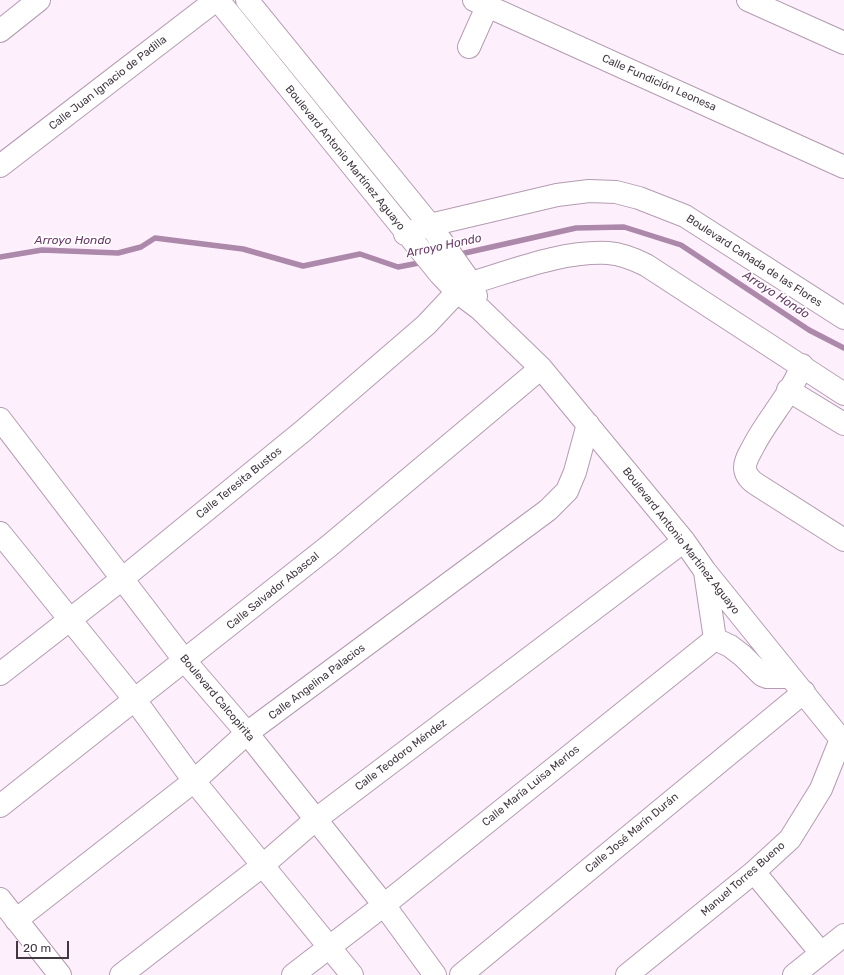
<!DOCTYPE html>
<meta charset="utf-8">
<style>
body{margin:0}
#map{position:relative;width:844px;height:975px;overflow:hidden;background:#feeffc;font-family:Rubik,sans-serif}
canvas{display:block}
.scale{position:absolute;left:16px;top:941px;width:53px;height:18px;box-sizing:border-box;border:2px solid #423841;border-top:0;padding-left:5px;font-size:12px;line-height:14px;white-space:nowrap;color:#423841;-webkit-text-stroke:3px #fff;paint-order:stroke}
</style>
<div id="map">
<canvas width="844" height="975"></canvas>
<div class="scale">20 m</div>
</div>
<script>
const c = document.querySelector('canvas').getContext('2d');
c.lineJoin = 'round';
function strokePath(path, color, width, dash) { c.strokeStyle = color; c.lineWidth = width; c.lineCap = dash ? 'butt' : 'round'; c.setLineDash(dash || []); c.stroke(path); }
function drawText(font, color, halo, rows, align = 'center') {
  c.font = font + ' Rubik,sans-serif'; c.lineWidth = 3.5; c.setLineDash([]); c.textBaseline = 'middle'; c.strokeStyle = halo; c.fillStyle = color; for (const [text, x, y, turn = 0] of rows) {
    c.save(); c.translate(x, y); c.rotate((+turn || 0) * Math.PI / 180); c.textAlign = isNaN(turn) ? turn : align; if (halo) c.strokeText(text, 0, 0); c.fillText(text, 0, 0); c.restore();
  }
}
const stream = new Path2D(`
 M456 255 576 228 624 227 681 245 809 330 844 348
 M0 257 42 250 118 253 141 247 155 238 243 249 303 266 360 254 398 267 424 262`);
const minor = new Path2D(`
 M218 0 440 274 457 292 480 309 541 368 684 541 705 571 844 743
 M247 0 430 225 471 283 476 296
 M474 0 844 167
 M748 0 844 43
 M0 31 39 0
 M469 47 490 0
 M0 166 216 0
 M405 234 430 225 557 195 589 191 616 192 639 198 685 216 844 318
 M802 365C791 395 767 419 753 447 750 453 745 460 745 467 745 475 750 480 756 484L844 540
 M788 390 844 424
 M0 419 185 661 247 733 384 905 435 975
 M0 533 135 700 194 781 352 975
 M715 639 730 646 743 656 762 675 767 677H790
 M0 674 122 579 303 431 426 325 457 292 471 283C515 270 561 251 608 253 622 254 634 259 646 265L844 394
 M0 806 329 546 541 368
 M754 872 821 953
 M0 899 60 975
 M16 920 194 781 247 733 548 510 567 491 575 472 588 424
 M121 975 262 866 315 820 684 541
 M293 975 384 905 715 639 705 572
 M461 975 804 692
 M627 975 754 872 790 839 821 789 841 739
 M794 975 844 935`);
const streetNames = [
 ["Calle Juan Ignacio de Padilla",108,83,-38],
 ["Calle Fundición Leonesa",659,83,24],
 ["Boulevard Antonio Martínez Aguayo",345,158,51],
 ["Boulevard Cañada de las Flores",754,261,33],
 ["Calle Teresita Bustos",239,483,-39],
 ["Boulevard Antonio Martínez Aguayo",681,541,52],
 ["Calle Salvador Abascal",273,591,-39],
 ["Calle Angelina Palacios",317,682,-37],
 ["Boulevard Calcopirita",217,698,50],
 ["Calle Teodoro Méndez",401,755,-37],
 ["Calle María Luisa Merlos",531,786,-39],
 ["Calle José Marín Durán",632,833,-40],
 ["Manuel Torres Bueno",743,879,-41]
];
const waterNames = [
 ["Arroyo Hondo",73,241],
 ["Arroyo Hondo",444,246,-12],
 ["Arroyo Hondo",776,295,33]
];
strokePath(stream, '#ac88aa', 5.5);
strokePath(minor, '#b39cb1', 24);
strokePath(minor, '#fff', 22);
drawText('11px', '#423841', '#fff', streetNames);
drawText('italic 12px', '#683966', '#fff', waterNames);
</script>
